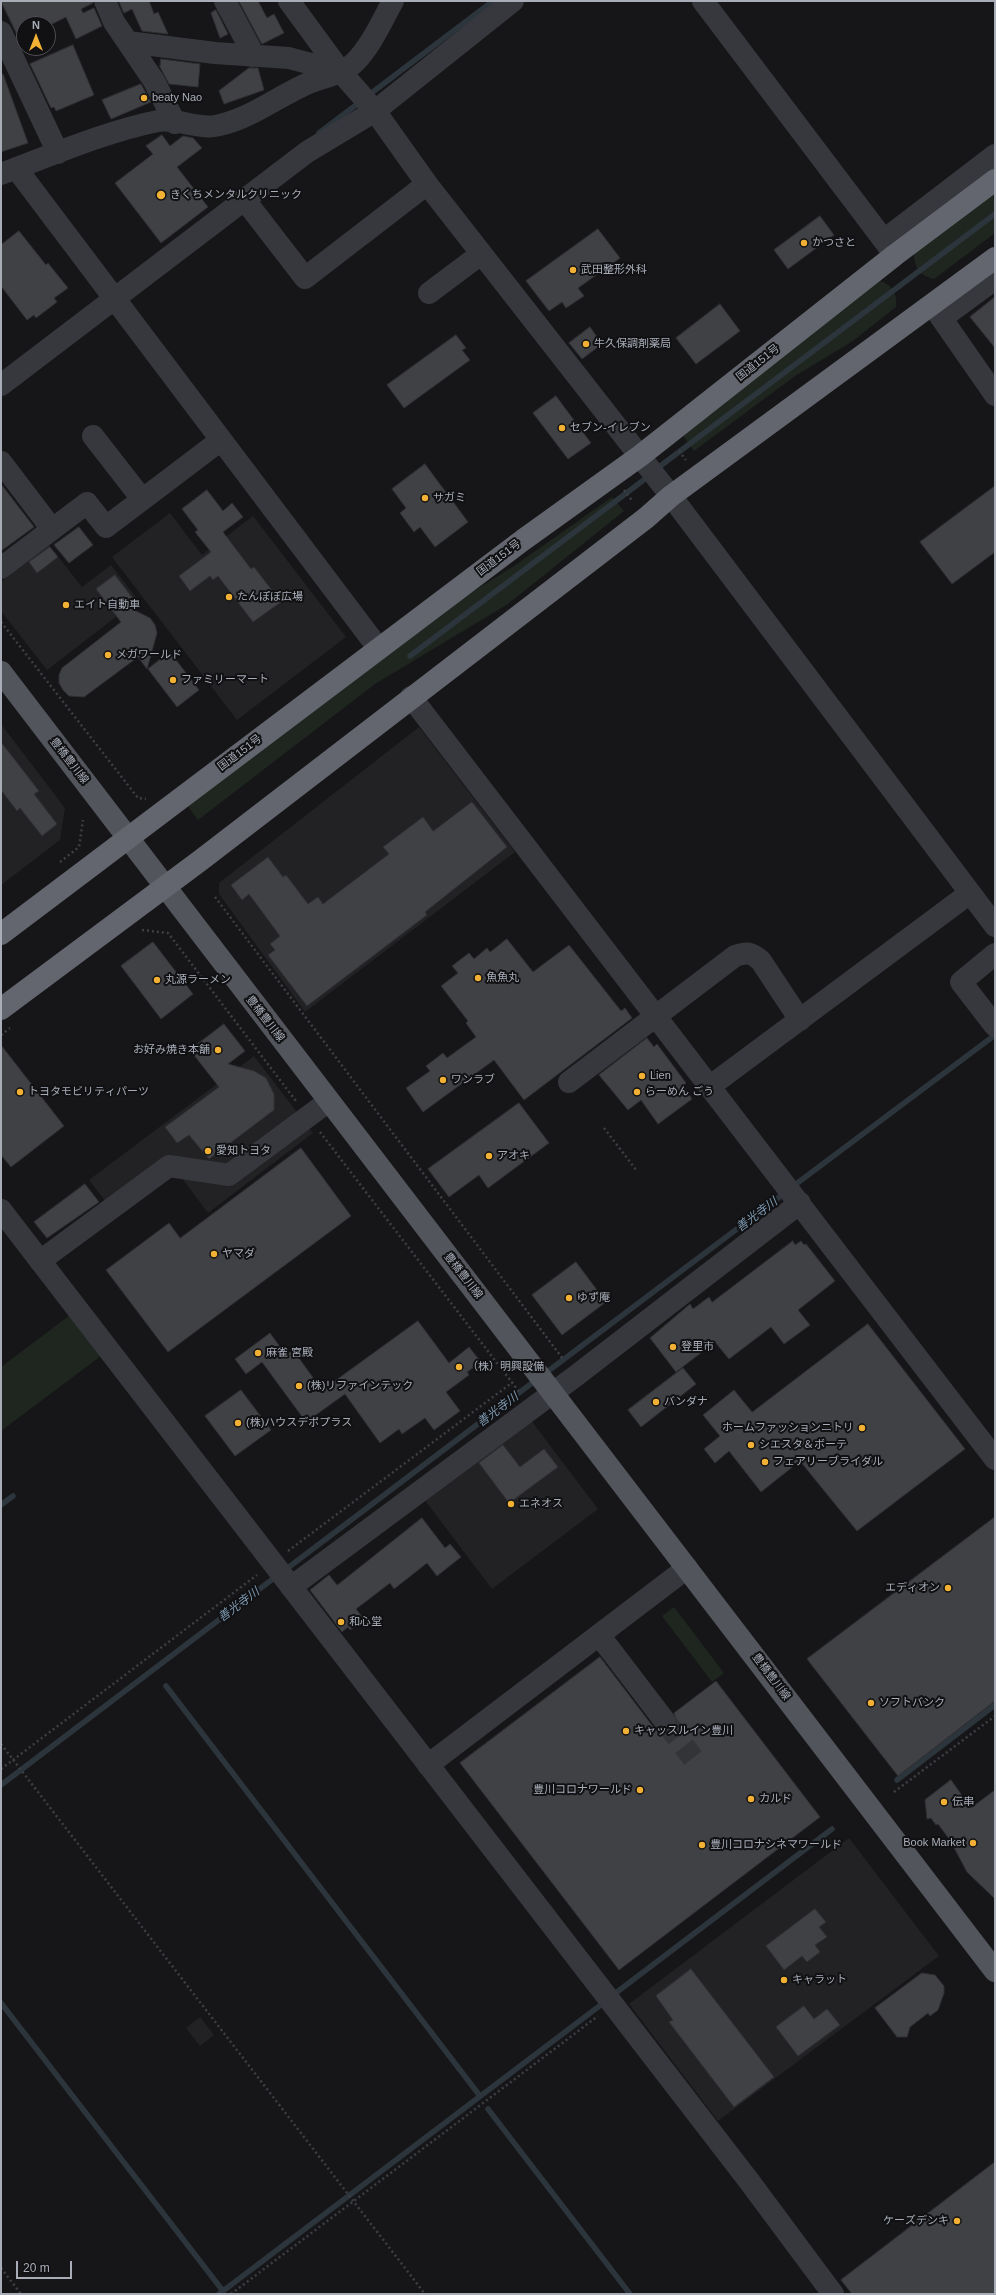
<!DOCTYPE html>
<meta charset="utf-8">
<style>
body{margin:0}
#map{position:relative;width:996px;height:2295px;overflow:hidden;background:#161618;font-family:Arial,sans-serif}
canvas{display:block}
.frame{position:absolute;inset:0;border:2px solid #a8adb8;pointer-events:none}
.north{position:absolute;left:16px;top:16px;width:40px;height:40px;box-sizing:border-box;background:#111113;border:1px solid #4d4f55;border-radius:50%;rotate:0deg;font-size:11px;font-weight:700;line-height:16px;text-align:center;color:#a8adb8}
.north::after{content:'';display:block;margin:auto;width:14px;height:18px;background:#f2b134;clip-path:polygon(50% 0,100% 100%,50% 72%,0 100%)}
.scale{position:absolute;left:16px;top:2261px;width:56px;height:18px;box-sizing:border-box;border:2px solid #a8adb8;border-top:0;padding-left:5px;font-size:12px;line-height:14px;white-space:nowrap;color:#a8adb8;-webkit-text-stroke:3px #111113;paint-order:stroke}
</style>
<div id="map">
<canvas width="996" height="2295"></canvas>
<div class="frame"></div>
<div class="north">N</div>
<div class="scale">20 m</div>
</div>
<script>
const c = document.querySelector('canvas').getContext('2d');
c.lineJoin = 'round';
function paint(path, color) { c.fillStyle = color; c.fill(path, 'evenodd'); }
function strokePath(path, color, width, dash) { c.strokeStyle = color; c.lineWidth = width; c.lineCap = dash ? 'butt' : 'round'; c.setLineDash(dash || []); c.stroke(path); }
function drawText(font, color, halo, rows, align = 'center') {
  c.font = font + ' Arial,"Noto Sans JP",sans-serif'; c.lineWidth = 4; c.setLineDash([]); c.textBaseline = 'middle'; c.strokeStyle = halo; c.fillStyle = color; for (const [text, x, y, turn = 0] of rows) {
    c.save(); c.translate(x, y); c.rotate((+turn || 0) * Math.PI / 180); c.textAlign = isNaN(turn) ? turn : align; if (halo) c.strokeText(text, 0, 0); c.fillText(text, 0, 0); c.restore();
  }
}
const built = new Path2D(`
 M170 513 202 555 253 516 346 637 237 720 112 557Z
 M49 545 82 587 111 565 138 600 47 670 1 611V582Z
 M1 724 65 808 60 840 1 885Z
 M419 727 515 852 305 1012 219 894V883Z
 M254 1056 313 1133 208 1213 175 1169 115 1214 89 1180Z
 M530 1419 598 1509 492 1589 424 1499Z
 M849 1838 939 1956 718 2121 629 2004Z
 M200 2017 214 2035 200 2046 186 2028Z`);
const green = new Path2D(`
 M995 190V233L934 279C918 275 914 267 914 251Z
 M877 280C891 284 898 292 896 307L853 341 795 376 694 451 681 433Z
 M612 497 624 511 508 604 375 684 198 820 187 805 422 623 514 566Z
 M70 1315 101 1356 1 1431V1367Z
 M674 1607 724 1673 712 1682 662 1616Z`);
const stream = new Path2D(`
 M374 91 493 1
 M319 133 356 105
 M655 470 995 214
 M410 656 649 476
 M792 1187 995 1035
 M543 1375 786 1192
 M1 1505 13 1496
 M285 1570 536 1380
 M166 1686 480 2096
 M897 1780 995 1705
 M1 1785 278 1575
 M613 1995 832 1829
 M1 2003 223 2291
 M488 2109 630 2294
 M219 2294 606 2001`);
const building = new Path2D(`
 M1 1H93V3L81 9 83 13 94 8 102 26 76 39 66 17 48 26V24H24V38L20 40Z
 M119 1H149L154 14 158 12 168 34 142 31 132 9 124 13Z
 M239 1H258L267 18 274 14 284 33 262 44Z
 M216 10 228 34 220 38 211 13Z
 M73 45 94 95 56 111 54 107 51 108 30 64Z
 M161 59 200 64 198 87 169 84 160 67Z
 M249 68H258L264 90 224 104 219 91Z
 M1 74H3L28 143 1 152Z
 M141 84 151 102 111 119 102 100Z
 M162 135 170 146 183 136 193 138 202 148 177 167 208 207 161 243 115 183 153 154 146 146Z
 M820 216 834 235 788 269 774 250Z
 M598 229 620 258 578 288 584 296 566 308 562 302 549 311 526 281Z
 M19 231 46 265 48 263 68 288 54 298 57 302 36 318 34 315 27 320 1 286V245Z
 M995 297V348L970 317Z
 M720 304 740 331 696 364 676 338Z
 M590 327 602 344 582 359 569 343Z
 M456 335 466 348 462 350 470 360 404 408 387 385Z
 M556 396 591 443 568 459 533 413Z
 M425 464 468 522 435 547 420 527 414 532 400 513 406 508 392 489Z
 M1 484 34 527 1 551Z
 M995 486V552L952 584 920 542Z
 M207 490 223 511 232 503 243 517 223 532 251 569 254 567 281 602 253 622 218 576 213 580 210 576 190 591 179 576 211 552 195 532 198 530 182 509Z
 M79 527 93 545 69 563 54 545Z
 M50 547 58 557 37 573 29 562Z
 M115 575 134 600 126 606 150 618 155 625 157 633 147 669 138 657 84 697 69 696 63 690 59 683V675L62 668 121 622 96 589Z
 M170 652 199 690 177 707 148 669Z
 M1 742 39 791 34 794 57 824 42 836 20 808 17 811 1 790Z
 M472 802 507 847 425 912 427 915 307 1006 268 955 275 950 270 944 280 936 249 894 242 900 231 885 268 857 283 877 286 875 308 904 318 897 323 904 389 854 383 847 423 817 433 831Z
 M507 939 533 972 569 945 621 1011 625 1008 632 1018 524 1100 494 1060 423 1112 406 1088 430 1071 426 1066 443 1053 447 1058 476 1037 466 1023 468 1021 441 986 458 973 452 966 469 953 474 959 487 948 490 952Z
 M153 942 193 994 161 1019 121 966Z
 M224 1024 245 1051 228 1064 254 1071 266 1078 274 1094V1110L209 1159 189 1135 177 1143 165 1127 219 1087 190 1050Z
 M647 1038 654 1047 657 1044 686 1083 683 1086 692 1099 658 1124 641 1100 628 1110 599 1075Z
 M1 1045 64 1126 11 1167 1 1155Z
 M519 1103 549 1143 488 1188 479 1175 449 1197 428 1169Z
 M301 1148 351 1216 168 1352 106 1270 169 1223 180 1238Z
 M85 1184 99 1202 47 1238 34 1222Z
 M793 1241 795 1245 801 1241 804 1245 806 1244 835 1281 798 1310 810 1325 784 1344 771 1327 729 1359 715 1342 676 1372 650 1338 690 1304 693 1309 709 1297 712 1302Z
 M576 1262 606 1302 562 1335 532 1295Z
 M418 1321 449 1363 469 1347 481 1362 467 1372 469 1375 446 1392 460 1411 434 1430 425 1418 402 1434 399 1429 380 1443 345 1394 306 1422 262 1362 246 1374 235 1359 270 1333 286 1355 293 1350 322 1390Z
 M868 1324 965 1449 857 1531 800 1461 761 1492 729 1451 715 1463 704 1449 720 1436 703 1415 734 1390 752 1412Z
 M683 1368 696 1384 641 1427 628 1410Z
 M241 1390 271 1430 235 1456 205 1416Z
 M503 1445 520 1467 544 1449 558 1467 509 1503 479 1463Z
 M995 1517V1701L898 1776 807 1659Z
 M422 1518 445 1548 450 1544 461 1557 437 1576 427 1563 394 1589 390 1583 356 1609 364 1619 350 1630 348 1627 342 1632 310 1590 329 1575 337 1585Z
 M600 1657 654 1728 660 1732H666L672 1730 676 1719 674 1713 716 1681 820 1817 619 1970 460 1763Z
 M951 1780 971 1808 995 1790V1899L967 1872 950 1840 938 1824 936 1825 931 1818 927 1819 925 1800Z
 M815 1909 826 1922 819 1927 827 1937 815 1945 820 1952 807 1962 802 1956 784 1970 766 1946Z
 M691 1969 774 2077 734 2107 669 2022 673 2020 656 1996Z
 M922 1973 935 1975 944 1986V1993L938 2010 930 2016 928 2013 910 2027 907 2037H897L875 2008Z
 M804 2006 814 2019 827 2009 840 2025 798 2056 776 2027Z
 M995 2162V2294H852L841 2280Z`);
const minorTunnel = new Path2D(`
 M664 1720 693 1758`);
const path = new Path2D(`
 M679 451 686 460
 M624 490 633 502
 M1 622 138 798 146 799
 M60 862 79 847 83 820
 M215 897 563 1359
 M142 930 168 933 296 1101
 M1 1035 10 1028
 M604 1128 637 1171
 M320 1132 520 1393
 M288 1551 513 1382
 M1 1744 425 2294
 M1 1769 257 1575
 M894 1792 995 1716
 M1 2268 21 2294
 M231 2294 598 2016`);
const minor = new Path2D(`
 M105 1 114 22 154 81 175 123
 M225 1 250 48 252 56
 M289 1 341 72 375 111 427 184 671 496 995 926
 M703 1 895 255
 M1 32 58 153
 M128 42 215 53 289 58 341 72
 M16 168 379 649
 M1 174C52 155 104 132 158 121 177 118 196 129 215 126 250 120 279 95 311 82 326 76 342 75 355 62 371 46 382 21 393 1
 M244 199 305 278 427 184
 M884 240 995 155
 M429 293 481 254
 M933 306 995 395
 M942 318 995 279
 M1 385 307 152 375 111 513 1
 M93 436 142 499
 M1 462 52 529
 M1 568 87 503 106 527 221 440
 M411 697 995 1459
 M995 954 961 982 995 1026
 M569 1082 735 956C747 952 751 952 761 961L800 1020
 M709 1087 970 893
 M1 1210 749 2181 833 2294
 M40 1261 169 1166 229 1175 329 1101
 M291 1587 577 1375 800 1203
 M599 1635 664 1720
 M428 1765 687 1568`);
const major = new Path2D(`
 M1 672 995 1971`);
const highway = new Path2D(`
 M1 934 523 540 640 456 895 255 995 180
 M1 1009 201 860 646 518 671 496 995 258`);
const markers = [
 [144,98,4,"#f2b134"],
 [161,195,5,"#f2b134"],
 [804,243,4,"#f2b134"],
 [573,270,4,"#f2b134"],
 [586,344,4,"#f2b134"],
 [562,428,4,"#f2b134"],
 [425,498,4,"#f2b134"],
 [229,597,4,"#f2b134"],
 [66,605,4,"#f2b134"],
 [108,655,4,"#f2b134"],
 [173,680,4,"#f2b134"],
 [478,978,4,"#f2b134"],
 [157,980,4,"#f2b134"],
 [218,1050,4,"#f2b134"],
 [642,1076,4,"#f2b134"],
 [443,1080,4,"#f2b134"],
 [20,1092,4,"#f2b134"],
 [637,1092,4,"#f2b134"],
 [208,1151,4,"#f2b134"],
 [489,1156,4,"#f2b134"],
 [214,1254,4,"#f2b134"],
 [569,1298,4,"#f2b134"],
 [673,1347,4,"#f2b134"],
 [258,1353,4,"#f2b134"],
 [459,1367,4,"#f2b134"],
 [299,1386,4,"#f2b134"],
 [656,1402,4,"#f2b134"],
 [238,1423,4,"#f2b134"],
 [862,1428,4,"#f2b134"],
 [751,1445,4,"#f2b134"],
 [765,1462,4,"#f2b134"],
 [511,1504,4,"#f2b134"],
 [948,1588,4,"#f2b134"],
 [341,1622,4,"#f2b134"],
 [871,1703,4,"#f2b134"],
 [626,1731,4,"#f2b134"],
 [640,1790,4,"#f2b134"],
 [751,1799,4,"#f2b134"],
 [944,1802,4,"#f2b134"],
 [973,1843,4,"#f2b134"],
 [702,1845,4,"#f2b134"],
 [784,1980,4,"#f2b134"],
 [957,2221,4,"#f2b134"]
];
const poiNames = [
 ["beaty Nao",152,98],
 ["きくちメンタルクリニック",170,195],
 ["かつさと",812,243],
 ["武田整形外科",581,270],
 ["牛久保調剤薬局",594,344],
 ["セブン-イレブン",570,428],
 ["サガミ",433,498],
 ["たんぽぽ広場",237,597],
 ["エイト自動車",74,605],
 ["メガワールド",116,655],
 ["ファミリーマート",181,680],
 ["魚魚丸",486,978],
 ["丸源ラーメン",165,980],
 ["お好み焼き本舗",210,1050,"right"],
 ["Lien",650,1076],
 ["ワンラブ",451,1080],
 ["トヨタモビリティパーツ",28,1092],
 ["らーめん ごう",645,1092],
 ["愛知トヨタ",216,1151],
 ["アオキ",497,1156],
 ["ヤマダ",222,1254],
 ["ゆず庵",577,1298],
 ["登里市",681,1347],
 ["麻雀 宮殿",266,1353],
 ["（株）明興設備",467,1367],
 ["(株)リファインテック",307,1386],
 ["バンダナ",664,1402],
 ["(株)ハウスデポプラス",246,1423],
 ["ホームファッションニトリ",854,1428,"right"],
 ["シエスタ＆ボーテ",759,1445],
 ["フェアリーブライダル",773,1462],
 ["エネオス",519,1504],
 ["エディオン",940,1588,"right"],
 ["和心堂",349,1622],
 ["ソフトバンク",879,1703],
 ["キャッスルイン豊川",634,1731],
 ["豊川コロナワールド",632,1790,"right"],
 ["カルド",759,1799],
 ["伝串",952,1802],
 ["Book Market",965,1843,"right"],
 ["豊川コロナシネマワールド",710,1845],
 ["キャラット",792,1980],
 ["ケーズデンキ",949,2221,"right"]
];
const streetNames = [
 ["国道151号",758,363,-38],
 ["国道151号",499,558,-37],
 ["国道151号",240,753,-37],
 ["豊橋豊川線",69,761,52],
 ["豊橋豊川線",265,1019,52],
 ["豊橋豊川線",463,1276,52],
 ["豊橋豊川線",771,1677,53]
];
const waterNames = [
 ["善光寺川",757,1215,-37],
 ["善光寺川",498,1410,-37],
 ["善光寺川",239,1605,-37]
];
paint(built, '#222225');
paint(green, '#1e261f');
strokePath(stream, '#2c353c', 5.5);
paint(building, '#404145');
strokePath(building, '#303034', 1);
strokePath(minorTunnel, '#333438', 22, [22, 11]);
strokePath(path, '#3d3f44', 2.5, [2, 3]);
strokePath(minor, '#37383d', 22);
strokePath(major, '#53555c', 22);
strokePath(highway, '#63666e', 22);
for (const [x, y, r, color] of markers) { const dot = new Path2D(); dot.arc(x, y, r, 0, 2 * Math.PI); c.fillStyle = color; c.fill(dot); strokePath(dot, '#111113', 1.5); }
drawText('11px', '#a8adb8', '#111113', poiNames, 'left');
drawText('11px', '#a8adb8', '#111113', streetNames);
drawText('italic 12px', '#7f9bb3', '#111113', waterNames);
</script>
